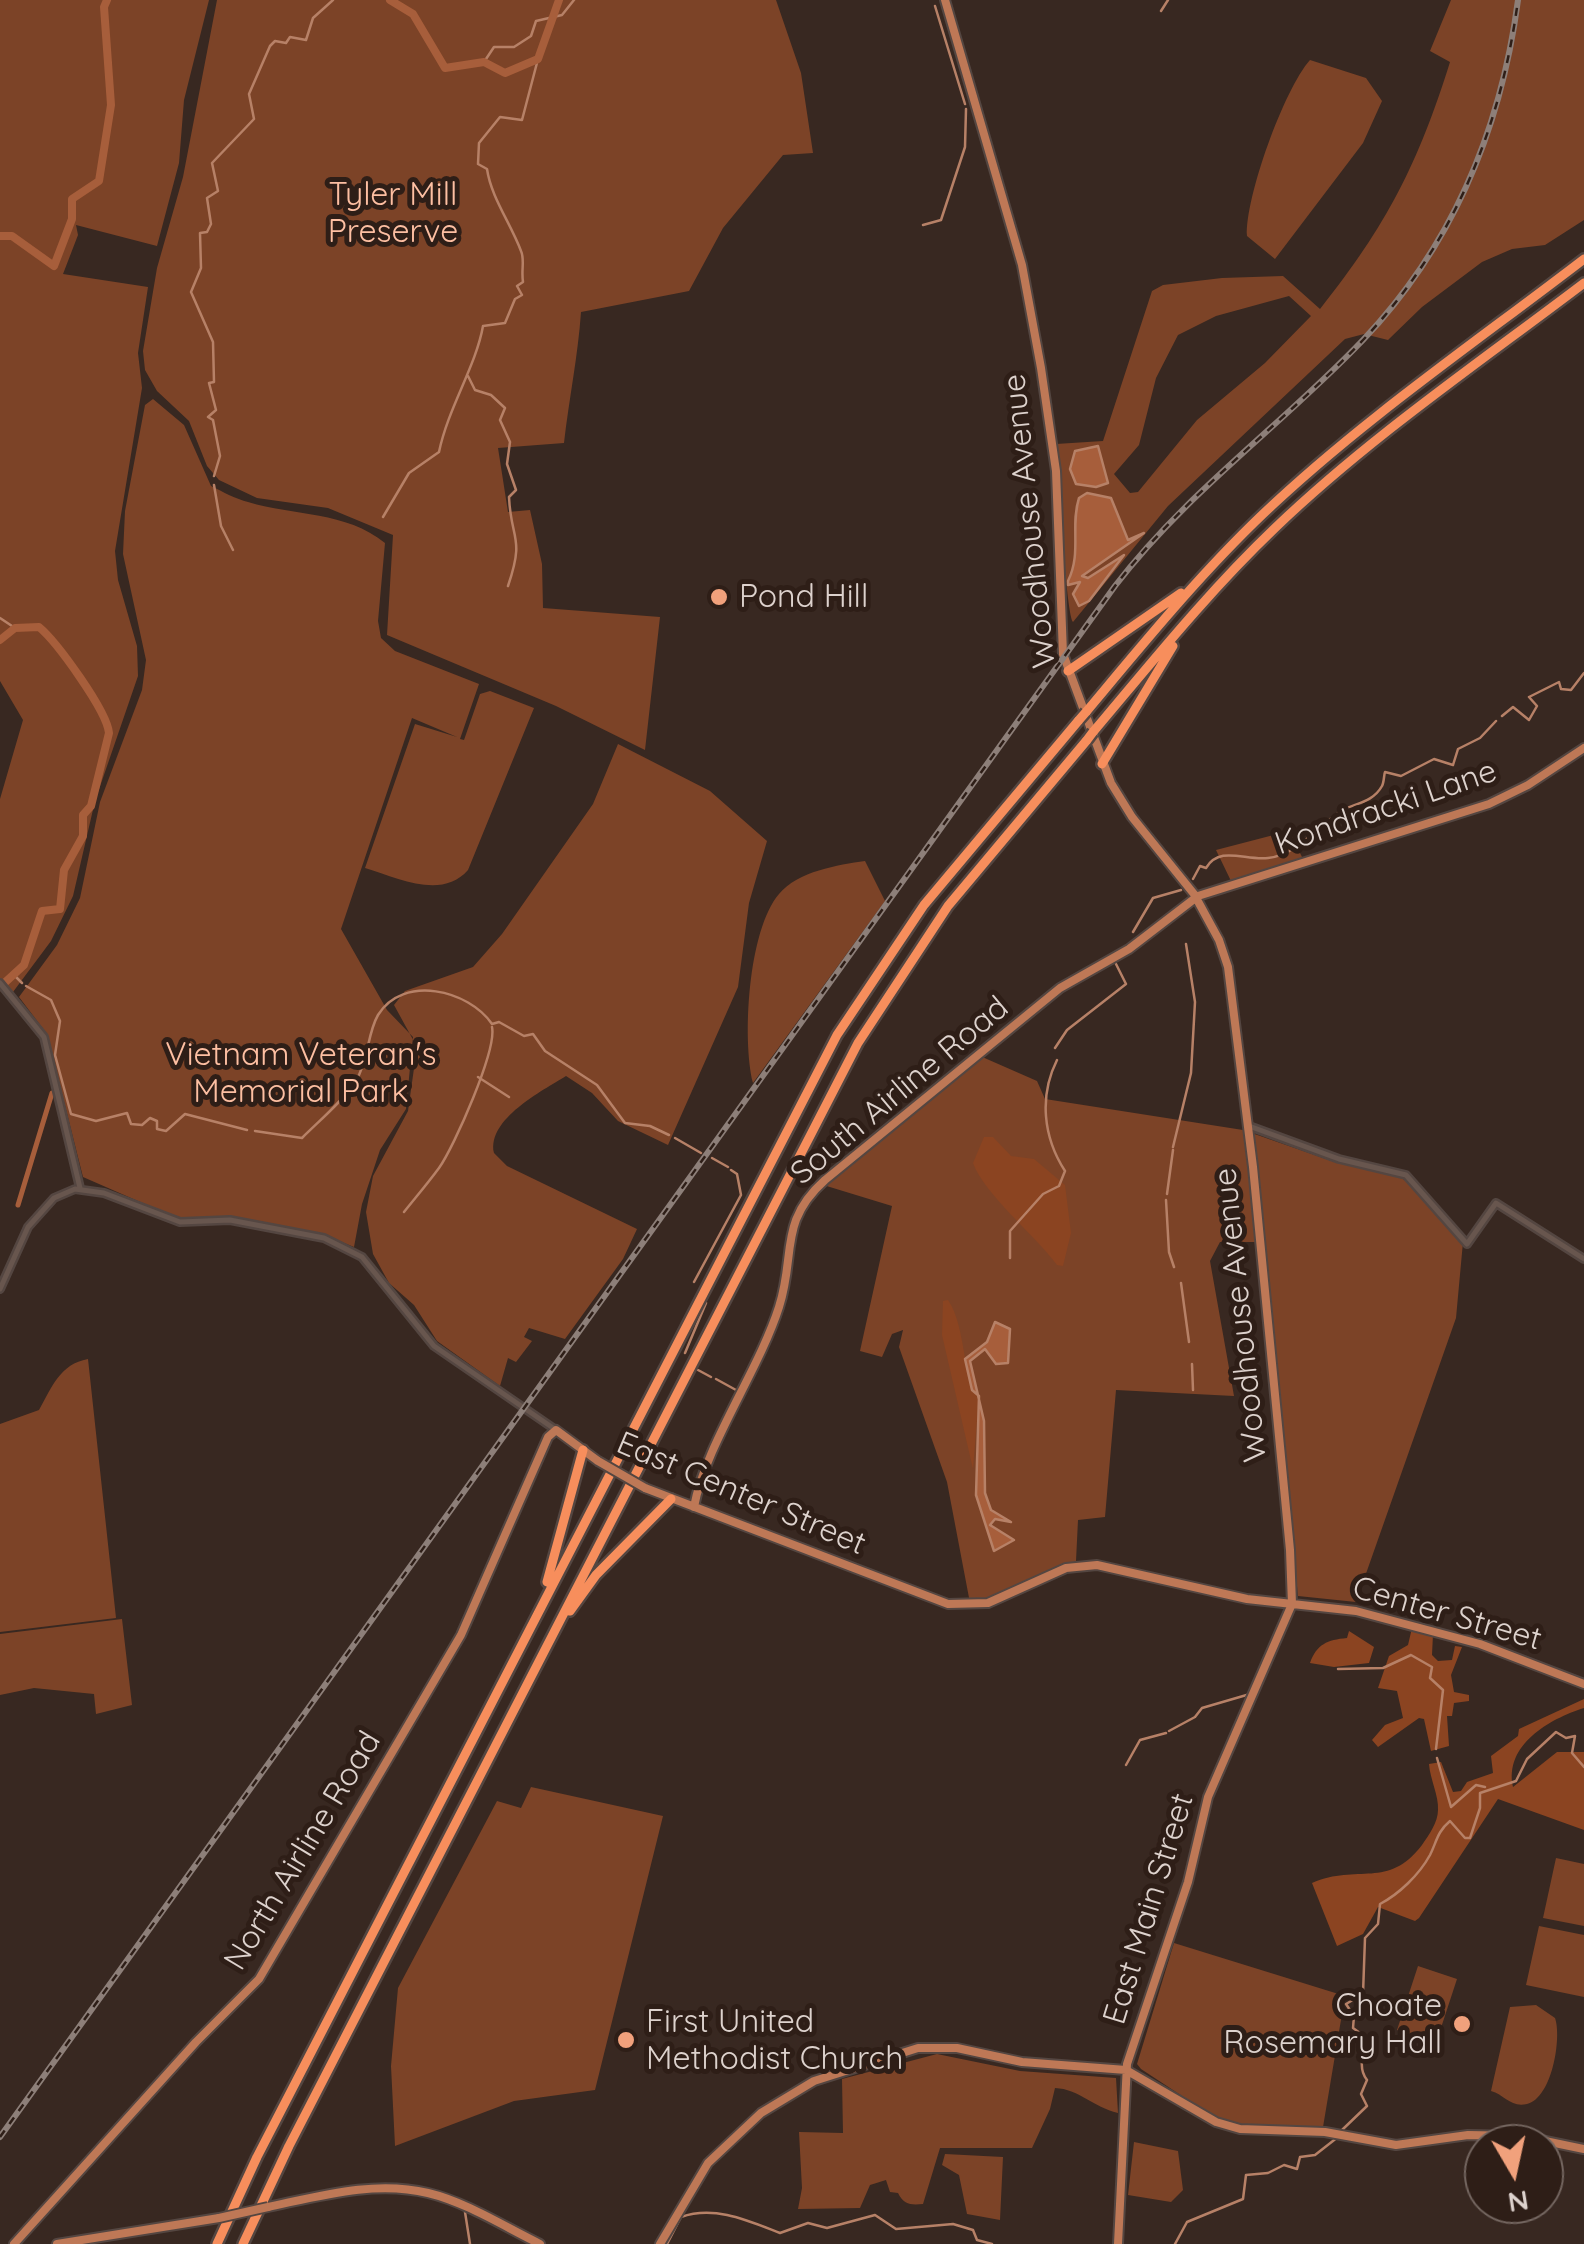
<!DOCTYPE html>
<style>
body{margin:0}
#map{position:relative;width:1584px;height:2244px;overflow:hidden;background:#382821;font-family:Quicksand,sans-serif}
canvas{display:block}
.north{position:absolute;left:1464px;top:2124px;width:100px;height:100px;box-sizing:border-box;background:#2e1e17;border:2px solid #746660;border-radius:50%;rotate:171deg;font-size:28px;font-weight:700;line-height:40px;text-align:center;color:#ddd2cd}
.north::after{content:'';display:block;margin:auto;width:35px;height:45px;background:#f1a17c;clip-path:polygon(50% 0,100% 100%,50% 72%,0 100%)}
</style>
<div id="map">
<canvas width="1584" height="2244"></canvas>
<div class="north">N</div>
</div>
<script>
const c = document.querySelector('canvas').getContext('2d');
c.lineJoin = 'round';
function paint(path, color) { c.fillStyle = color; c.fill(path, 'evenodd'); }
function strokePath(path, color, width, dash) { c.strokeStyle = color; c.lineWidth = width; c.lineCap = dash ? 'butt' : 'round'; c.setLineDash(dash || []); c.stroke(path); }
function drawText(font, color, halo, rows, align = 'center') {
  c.font = font + ' Quicksand,sans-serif'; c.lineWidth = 10; c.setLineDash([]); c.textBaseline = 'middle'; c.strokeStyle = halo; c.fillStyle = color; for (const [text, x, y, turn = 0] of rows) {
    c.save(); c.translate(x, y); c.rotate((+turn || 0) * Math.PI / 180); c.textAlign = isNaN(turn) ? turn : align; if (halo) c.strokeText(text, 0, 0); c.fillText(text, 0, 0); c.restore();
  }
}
const green = new Path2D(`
 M0 0H209L184 100 179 163 157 246 76 225 78 235 63 274 148 287 138 353 142 388 115 551 118 580 137 646 138 676 95 801 73 896 51 941 13 992 0 979V799L23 720 0 681Z
 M217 0H776L801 73 813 153 783 155 723 228 689 291 581 312C578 356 569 399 564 443L498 448 508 512 530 510 542 564 543 608 660 617 645 750 556 706 387 635 393 535 328 508 257 498 219 480 207 466 189 421 157 391 145 370 143 351 157 268 183 177Z
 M1451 0H1584V220L1545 245 1512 249 1482 262 1422 307 1388 340 1364 334 1345 339 1168 506 1073 622C1066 613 1058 469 1056 444L1103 441 1152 291 1163 285 1222 278 1283 276 1320 309C1387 225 1418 164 1450 62L1430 51ZM1289 296 1311 316 1265 363 1197 420 1138 492 1130 493 1114 474 1139 445 1156 378 1178 335 1216 316Z
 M1310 60 1366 78 1382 101 1363 143 1275 259 1247 236C1245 198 1284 89 1310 60Z
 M153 399 184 425 211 486C223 492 236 499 248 502 294 516 346 511 385 543L378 621 381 638 395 651 479 684 460 739 464 740 480 694 490 691 534 708 468 870C442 900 398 878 365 868L415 724 457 737 412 718 341 929 387 1010 413 1037 406 1109 380 1150 362 1204 354 1247 324 1235 235 1218 179 1219 83 1177 47 1034 19 997 57 945 80 898 100 802 142 690 146 660 123 554 125 511 145 405Z
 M618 744 710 791 767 841 749 903 738 987 668 1145 618 1121 592 1093 566 1076C542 1091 487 1119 494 1153L507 1166 637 1229 623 1259 565 1339 529 1328 524 1337 532 1341 516 1362 508 1358 500 1386 437 1341 414 1305 389 1283 373 1254 366 1212 373 1176 408 1111 417 1047 394 1005 405 991 473 967 502 934 593 804Z
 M1289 831 1303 859 1231 881 1216 850Z
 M865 861 885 901 753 1083C742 1039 748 930 779 894 798 871 838 865 865 861Z
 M980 1056 1037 1081 1045 1099 1243 1130 1332 1161 1394 1173 1417 1188 1463 1242 1456 1318 1356 1602 1298 1596 1262 1242H1220L1210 1261 1234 1396 1116 1390 1105 1517 1078 1520 1076 1561 994 1598 970 1603 947 1482 899 1347 903 1330 892 1334 882 1357 860 1351 892 1206 820 1184Z
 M88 1359 116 1618 0 1632V1424L39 1410C52 1387 60 1364 88 1359Z
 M122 1619 132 1705 96 1714 94 1694 34 1688 0 1695V1634Z
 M531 1787 663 1816 595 2090 514 2101 395 2146 391 2066 398 1988 497 1801 521 1808Z
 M1556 1858 1584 1864V1926L1543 1918Z
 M1539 1926 1584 1935V1997L1526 1985Z
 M1174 1943 1345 1996 1323 2127 1239 2125 1217 2119 1141 2069 1137 2064Z
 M1418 1966 1457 1979 1436 2043 1397 2030Z
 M1536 2005 1555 2018C1562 2038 1552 2098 1527 2104 1511 2108 1505 2095 1491 2091L1510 2007Z
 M937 2054 1020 2071 1116 2078 1118 2113C1093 2107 1079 2089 1055 2088L1050 2109 1032 2148H940L923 2204C911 2205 904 2205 898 2193L890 2192 886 2180 870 2185 860 2208 798 2209 802 2188 799 2132 843 2133 842 2079Z
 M1134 2142 1178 2151 1183 2190 1171 2202 1128 2195Z
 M945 2154 1003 2157 1000 2220 967 2214 959 2175 942 2165Z`);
const forest = new Path2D(`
 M984 1137H993L1011 1156 1034 1159 1065 1185 1071 1233 1063 1266 1057 1265C1035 1235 984 1194 973 1163Z
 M948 1300C967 1328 962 1382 979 1396L973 1469 942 1335 943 1301Z
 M1412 1628 1433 1634 1432 1655 1438 1661 1452 1660 1455 1646 1462 1647 1451 1675 1454 1692 1469 1695V1701L1454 1703 1452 1716H1447L1449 1746 1431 1751 1424 1719 1419 1718 1378 1747 1372 1740 1385 1725 1403 1718 1397 1691 1378 1688 1389 1656 1408 1645Z
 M1349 1631 1374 1647 1369 1663 1334 1667 1310 1663C1317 1644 1327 1640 1347 1638Z
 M1584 1699V1708C1549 1719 1504 1745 1513 1787L1557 1752H1584V1830L1498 1799 1419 1918 1415 1921 1378 1907 1363 1934 1337 1946 1312 1883C1358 1863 1388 1890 1422 1845 1429 1835 1438 1822 1438 1810 1439 1796 1430 1779 1429 1764L1441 1762 1453 1792 1461 1791 1467 1782 1493 1773 1491 1756 1518 1736 1519 1729Z`);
const water = new Path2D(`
 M1098 446 1108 483 1096 487 1076 484 1070 469 1075 451Z
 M1087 493 1111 498 1128 540 1144 533 1082 576 1088 578 1124 555 1089 601 1079 606 1073 594 1080 582 1068 585V581C1082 553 1070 526 1079 498Z
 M995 1322 1010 1329 1008 1363 996 1364 985 1349 970 1361 984 1421 985 1493 991 1510 1011 1522 995 1519 990 1525 1014 1540 994 1551 976 1495 979 1396 972 1390 965 1359 987 1342Z`);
const stream = new Path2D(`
 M935 6 965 104
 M1161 11 1168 0
 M484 62 494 47H514L531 36 536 21 562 15 574 0
 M923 225 941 220 965 147 966 109
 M468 376 475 390 491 395 505 408 500 420 510 442 507 464 516 490 509 497C511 541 525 536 508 586
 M214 476 220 456 213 420 208 417 216 410 209 383 214 382 213 342 191 292 201 268 200 233 207 232 211 224 207 198 218 191 212 163 254 119 249 94 270 46 275 41 286 43 290 37 306 40 313 18 333 0
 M214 485 221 526 233 550
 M383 517 409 473 439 452C448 408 476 366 483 326L505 323 515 299 522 295 517 286 523 282C521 270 525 260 521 251 511 224 491 197 487 169L478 164 479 143 500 117 522 120 538 59
 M0 618 15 628
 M1502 716 1513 707 1529 720 1537 706 1529 697 1559 682 1561 689 1571 690 1584 673
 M1193 879 1200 866 1206 868C1220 845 1245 861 1268 858 1296 855 1317 828 1338 813 1352 803 1372 804 1382 786 1384 783 1384 774 1385 772L1401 776 1434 759 1453 765 1458 749 1480 738 1496 721
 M1133 932 1153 898 1181 890
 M15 976 22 983
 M26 986 51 1000 60 1021 55 1055 71 1114 96 1121 127 1113 131 1124 142 1125 150 1118 157 1121V1129L166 1131 185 1114 247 1130
 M1055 1048 1067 1030 1126 984 1115 962
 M478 1077 509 1097
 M255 1131 302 1138C320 1120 342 1102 356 1081 369 1059 367 1034 378 1015 403 974 469 990 492 1024L499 1022 524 1036 533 1034 545 1051 597 1085 625 1123 650 1126 669 1135
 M675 1138 701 1153
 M1173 1147 1191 1073 1195 1002 1186 944
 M712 1158 728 1167
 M1167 1194 1173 1150
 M1166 1200 1169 1252 1174 1267
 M404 1212C416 1197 428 1183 439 1168 454 1147 497 1050 492 1027
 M1010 1258V1231L1043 1194 1059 1186 1065 1171C1043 1137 1039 1096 1057 1060
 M694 1282 741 1195 737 1174 731 1170
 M1181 1283 1189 1342
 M685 1353 706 1303
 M1192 1364 1193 1390
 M698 1370 711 1377
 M716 1379 736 1390
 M1338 1669 1383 1668 1411 1655 1432 1667 1430 1678 1443 1690 1436 1749
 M1169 1731 1195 1717 1202 1708 1250 1694
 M1437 1758 1451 1807 1476 1785 1485 1787
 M1126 1765 1140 1740 1166 1733
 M1342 2130 1367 2106 1361 2094 1367 2080C1357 2067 1364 2053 1367 2038L1353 2028 1354 2016 1346 2004 1363 1994 1365 1938 1378 1924 1380 1904C1399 1894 1419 1875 1430 1855 1437 1841 1437 1832 1450 1821L1465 1838H1470L1480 1808V1793L1516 1781 1527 1759 1556 1732 1566 1738 1575 1736 1572 1753 1584 1767
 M465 2212 470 2244
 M667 2244 681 2217C715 2205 749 2221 780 2233L808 2223 827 2228 875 2215 896 2229 953 2224 973 2230 977 2240 992 2244
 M1175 2244 1187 2222 1243 2199 1246 2175 1268 2173 1284 2165 1297 2169 1300 2157 1315 2155 1338 2137`);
const canal = new Path2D(`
 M18 1205 52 1093`);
const river = new Path2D(`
 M390 0 413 14 445 68 484 62 505 73 538 59 559 0
 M0 236H12L54 266 72 219V199L99 181 111 105 104 7 107 0
 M0 640 15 628 39 627C57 642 107 711 109 733L91 806 83 815V836L64 870 60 909 42 911 24 965 0 987`);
const minor = new Path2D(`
 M0 983 44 1037 80 1188
 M1249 1126 1339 1159 1406 1175 1467 1244 1496 1203 1584 1259
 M0 1289 28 1227 54 1198 75 1189 104 1193 180 1222 230 1220 324 1238 362 1257 434 1346 556 1430`);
const major = new Path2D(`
 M945 0 1022 265 1041 368 1056 471 1063 654 1111 783 1132 817 1194 894 1219 940 1228 967 1253 1167 1290 1550 1292 1604 1208 1797 1188 1882 1127 2064 1118 2244
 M645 1488 948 1604 988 1603 1066 1568 1097 1565 1247 1599 1356 1611 1480 1644 1584 1684
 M694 1507C705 1446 759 1370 779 1307 796 1255 778 1222 825 1180L1060 988 1129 949 1198 896 1489 804 1528 785 1584 748
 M268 2207C320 2196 375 2180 428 2193 466 2202 505 2227 540 2244
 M14 2244 196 2042 259 1979 461 1635 548 1437 556 1430 598 1461
 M57 2244 219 2218
 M660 2244 708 2163 761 2113 814 2081 918 2048H957L1022 2062 1126 2070 1216 2122 1240 2129 1325 2132 1396 2145 1468 2135 1521 2136 1584 2149`);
const highway = new Path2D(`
 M1068 671 1181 593
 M1086 712C1143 644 1199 575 1263 514 1362 420 1476 342 1584 259
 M1093 732C1152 662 1209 591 1275 528 1370 437 1480 362 1584 283
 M1102 764 1173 646
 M547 1582 583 1450
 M570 1611 596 1575 671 1499
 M217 2244 257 2157 837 1035 924 905 1079 720
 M243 2244 289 2146 858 1043 948 906 1087 740`);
const rail = new Path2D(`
 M0 2137 1115 586C1187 492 1282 425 1363 340 1453 245 1501 129 1518 0`);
const majorBridge = new Path2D(`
 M598 1461 645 1488
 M219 2218 268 2207`);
const highwayBridge = new Path2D(`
 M1079 720 1086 712
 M1087 740 1093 732`);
const markers = [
 [719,597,10,"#f1a17c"],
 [1462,2024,10,"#f1a17c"],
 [626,2040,10,"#f1a17c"]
];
const parkNames = [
 ["Tyler Mill",393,195],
 ["Preserve",393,232],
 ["Vietnam Veteran's",301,1055],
 ["Memorial Park",301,1092]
];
const streetNames = [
 ["Woodhouse Avenue",1030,521,-96],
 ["Kondracki Lane",1386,808,-19],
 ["South Airline Road",900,1091,-40],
 ["Woodhouse Avenue",1241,1315,-96],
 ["East Center Street",741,1494,23],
 ["Center Street",1447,1614,16],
 ["North Airline Road",303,1851,-59],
 ["East Main Street",1149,1909,-73]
];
const poiNames = [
 ["Pond Hill",739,597],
 ["Choate",1442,2006,"right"],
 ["Rosemary Hall",1442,2043,"right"],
 ["First United",646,2022],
 ["Methodist Church",646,2059]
];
paint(green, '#7c4327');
paint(forest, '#8b4421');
paint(water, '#a75e3b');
strokePath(water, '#b78167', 2.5);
strokePath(stream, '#b78167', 2.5);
strokePath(canal, '#a75e3b', 5);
strokePath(river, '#a75e3b', 8);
strokePath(minor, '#544641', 10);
strokePath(major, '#544641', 12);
strokePath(highway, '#544641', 14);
strokePath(minor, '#68564e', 5);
strokePath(major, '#be7856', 8);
strokePath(highway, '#f78e5c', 9);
strokePath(rail, '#8d7f79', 6);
strokePath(rail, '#2e1e17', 2.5, [8]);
strokePath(majorBridge, '#544641', 12, []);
strokePath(highwayBridge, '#544641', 14, []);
strokePath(majorBridge, '#be7856', 8);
strokePath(highwayBridge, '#f78e5c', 9);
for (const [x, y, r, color] of markers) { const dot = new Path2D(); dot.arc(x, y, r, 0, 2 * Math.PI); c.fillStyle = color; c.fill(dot); strokePath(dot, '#2e1e17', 4); }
drawText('32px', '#fdbfa2', '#2e1e17', parkNames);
drawText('32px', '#ddd2cd', '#2e1e17', streetNames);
drawText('32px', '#ddd2cd', '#2e1e17', poiNames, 'left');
</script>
